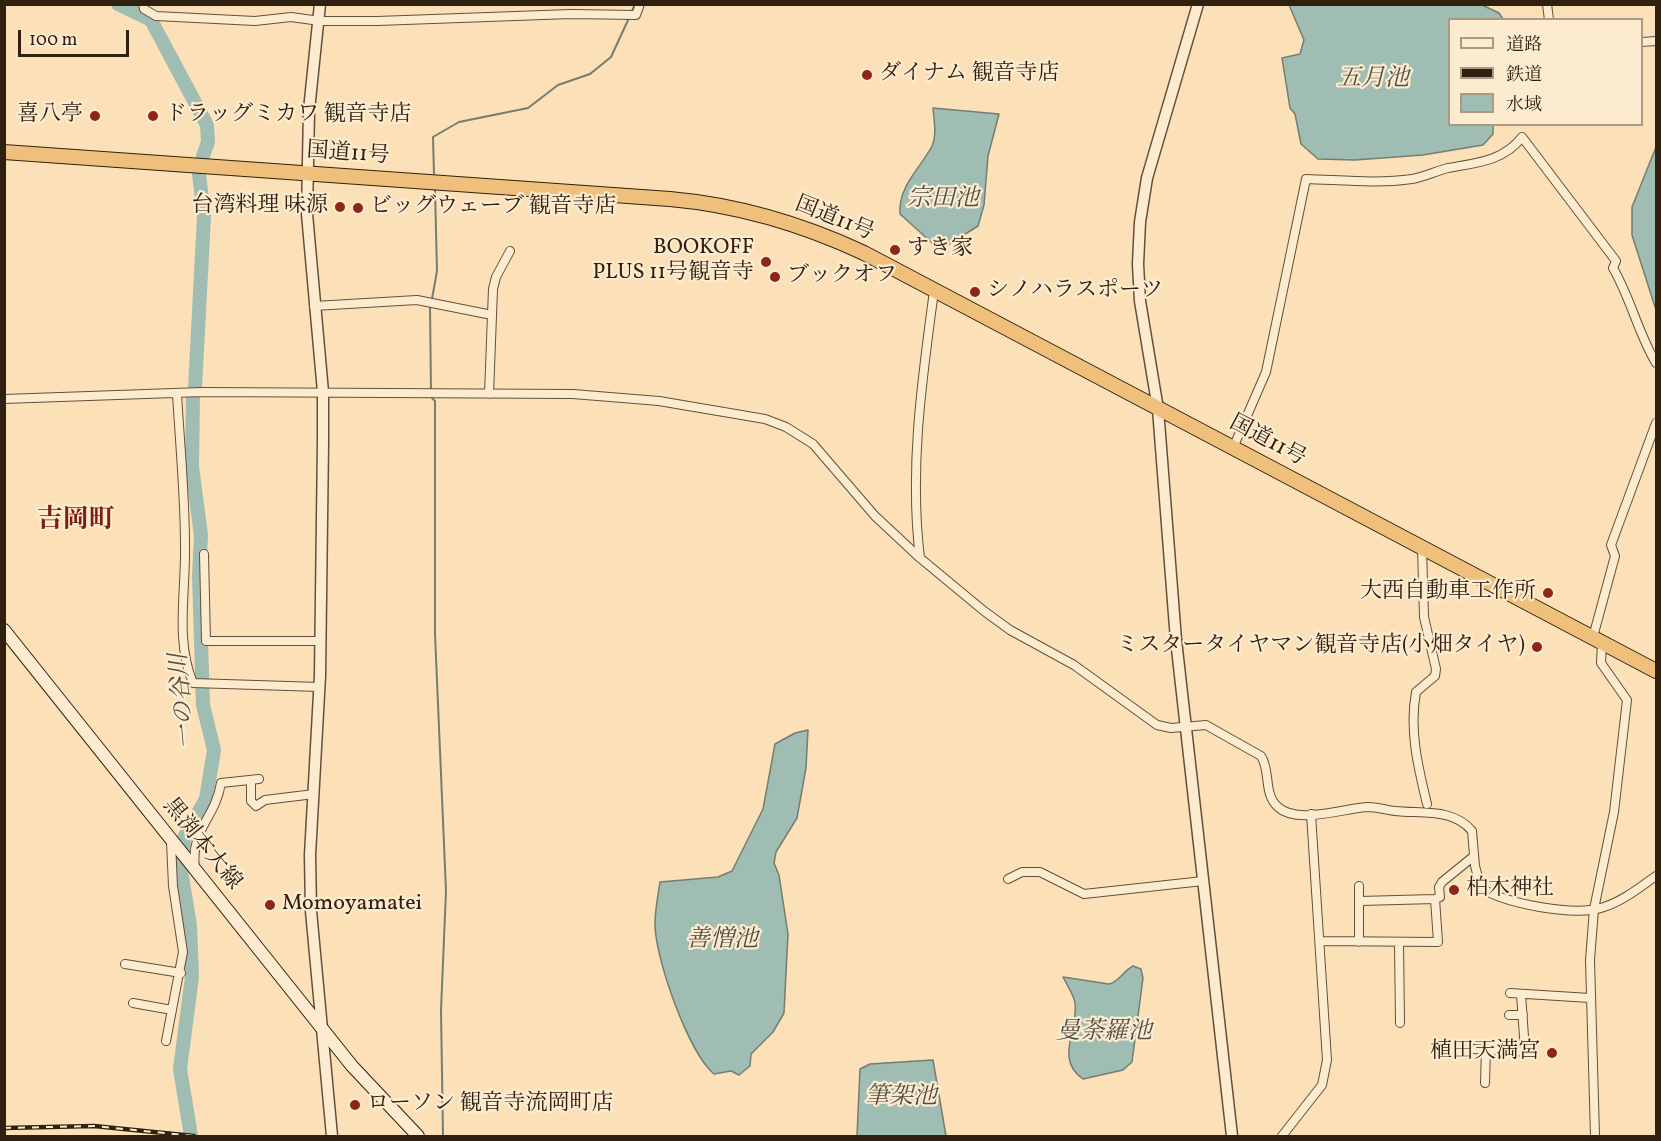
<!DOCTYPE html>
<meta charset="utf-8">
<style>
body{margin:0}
#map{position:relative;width:1661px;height:1141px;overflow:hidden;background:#fce0b7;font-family:Vollkorn,"Noto Serif JP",serif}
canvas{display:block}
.frame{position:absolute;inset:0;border:6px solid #302010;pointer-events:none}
.legend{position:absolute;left:1448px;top:18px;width:195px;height:108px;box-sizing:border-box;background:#fdebd0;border:2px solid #ab9a83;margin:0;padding:8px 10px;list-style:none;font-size:18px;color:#302010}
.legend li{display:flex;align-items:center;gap:12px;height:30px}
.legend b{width:30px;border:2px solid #ab9a83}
.scale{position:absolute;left:18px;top:30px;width:111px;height:27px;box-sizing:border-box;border:3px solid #302010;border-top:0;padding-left:8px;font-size:18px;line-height:21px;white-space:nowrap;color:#302010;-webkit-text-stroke:4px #fdebd0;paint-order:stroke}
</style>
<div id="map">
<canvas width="1661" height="1141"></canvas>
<div class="frame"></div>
<ul class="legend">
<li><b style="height:8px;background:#fdebd0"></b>道路</li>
<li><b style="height:8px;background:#302010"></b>鉄道</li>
<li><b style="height:16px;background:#9fbdb2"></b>水域</li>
</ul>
<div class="scale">100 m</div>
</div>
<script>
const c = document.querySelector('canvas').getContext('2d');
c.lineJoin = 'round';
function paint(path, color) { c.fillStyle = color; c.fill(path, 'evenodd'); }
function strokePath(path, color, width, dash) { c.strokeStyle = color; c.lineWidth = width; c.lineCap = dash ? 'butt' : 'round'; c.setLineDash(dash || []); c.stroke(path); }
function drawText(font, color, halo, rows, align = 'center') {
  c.font = font + ' Vollkorn,"Noto Serif JP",serif'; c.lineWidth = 4.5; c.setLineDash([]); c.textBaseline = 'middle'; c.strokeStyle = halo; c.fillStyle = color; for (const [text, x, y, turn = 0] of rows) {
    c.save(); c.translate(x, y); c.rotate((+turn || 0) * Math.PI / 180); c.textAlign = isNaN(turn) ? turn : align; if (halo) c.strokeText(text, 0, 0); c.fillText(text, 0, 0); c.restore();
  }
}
const water = new Path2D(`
 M1289 5 1480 4 1499 13 1503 19 1450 20V124L1493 125V134L1483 145 1423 155 1355 160 1318 159 1301 144 1295 114 1290 108 1282 58 1300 54 1304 40Z
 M933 108 999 114 988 156 984 205 978 226 946 246 932 243 900 214C898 186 920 169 932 146 937 135 934 120 933 108Z
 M1656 147V310L1632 235V207Z
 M808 730 806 768 797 818 776 852 774 863 779 875 788 934 784 1013 773 1032 751 1054 750 1066 739 1075 731 1071 714 1074C688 1052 655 958 655 924 655 910 658 895 660 882L718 877 732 871 763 809 775 744 795 733Z
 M1133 966 1141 969 1143 978 1132 1062 1123 1070 1083 1079C1054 1059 1079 1029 1075 1003 1074 995 1067 985 1063 977L1109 984C1119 982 1123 971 1133 966Z
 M933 1060 946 1136H857L860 1069 870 1064Z`);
const stream = new Path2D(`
 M632 11 635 4
 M434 174 433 137 459 122 528 108 558 85 590 74 611 57 629 18
 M432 299 437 271 435 190
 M430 307 431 391
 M432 398 435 401V634L446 891 441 1010 443 1136`);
const river = new Path2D(`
 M118 4 151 20 207 125 208 142 203 156
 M195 388 204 216 199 174
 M191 1136 180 1069 192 977 190 925 181 871 184 838 206 799 214 750 203 705 199 576 201 535 192 467 193 397`);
const minor = new Path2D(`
 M143 4 144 9 156 16 255 21 291 17 320 21H377L571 14 636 15 640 4
 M1547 4 1549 20
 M1642 42 1656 41
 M314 306 417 300 492 315
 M177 394C180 445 185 496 185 546 186 591 175 641 193 683L320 687
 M489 394 493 289 496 277 510 251
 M4 399 202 392 573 394 659 401 765 419 786 427 813 444 875 516 920 558 984 611 1010 630 1074 665 1157 725 1171 728 1206 725 1261 756C1271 771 1263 794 1278 807 1297 825 1345 808 1368 807 1377 807 1386 810 1395 811 1422 814 1453 808 1472 831L1475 866 1481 888C1507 904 1575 917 1604 907 1623 901 1640 887 1656 876
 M1233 448 1266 372 1306 179C1341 180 1378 184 1412 179 1424 177 1436 171 1448 168 1476 163 1504 161 1522 137L1616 261 1613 268C1631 299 1638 333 1656 363
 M1422 547 1424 617 1436 669 1435 676 1416 692C1409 730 1418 767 1427 804
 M204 554 206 641H321
 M920 558C909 469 922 380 934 291
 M1593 637 1615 556 1611 545 1656 423
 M251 780V801L256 806 265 800 314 794
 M195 869C190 828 215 820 221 783L259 779
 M1008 879 1022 872H1040L1084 894 1203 881
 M1435 899 1440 897 1439 887 1442 882 1474 856
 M1320 941 1438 942 1435 899 1360 901
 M1359 942V886
 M1399 942 1400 1023
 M125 964 181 973
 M1510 993 1590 998
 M1521 994 1525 1051
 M133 1003 172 1010
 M1509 1015H1523
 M166 1041 183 952 173 886 171 842
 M1473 1049 1531 1052
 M1485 1083 1486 1049
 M1282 1136 1322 1085 1327 1060 1311 814
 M1595 1136 1590 960 1594 909 1614 812 1627 700 1601 663 1602 642`);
const tertiary = new Path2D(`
 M320 4 309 110 307 214 323 392V441L320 676 310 855 311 911 332 1136
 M1198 4 1147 178 1140 222 1138 264 1140 301 1158 409 1176 640 1232 1136`);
const secondary = new Path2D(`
 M4 630 352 1066 418 1136`);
const trunk = new Path2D(`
 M4 152 670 199C738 205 802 224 864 253L1656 671`);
const rail = new Path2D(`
 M4 1128 94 1126 194 1136`);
const markers = [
 [867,75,6,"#8f2418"],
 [95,116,6,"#8f2418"],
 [153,116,6,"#8f2418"],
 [340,207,6,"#8f2418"],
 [358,208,6,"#8f2418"],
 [895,250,6,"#8f2418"],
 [766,262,6,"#8f2418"],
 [775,277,6,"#8f2418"],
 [975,292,6,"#8f2418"],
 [1548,593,6,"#8f2418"],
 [1537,647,6,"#8f2418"],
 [1454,890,6,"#8f2418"],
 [270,905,6,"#8f2418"],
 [1552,1053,6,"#8f2418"],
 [355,1105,6,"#8f2418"]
];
const poiNames = [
 ["ダイナム 観音寺店",879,75],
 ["喜八亭",83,116,"right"],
 ["ドラッグミカワ 観音寺店",165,116],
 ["台湾料理 味源",328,207,"right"],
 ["ビッグウェーブ 観音寺店",370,208],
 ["BOOKOFF",754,249,"right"],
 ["PLUS 11号観音寺",754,274,"right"],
 ["すき家",907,250],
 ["ブックオフ",787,277],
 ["シノハラスポーツ",987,292],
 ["大西自動車工作所",1536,593,"right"],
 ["ミスタータイヤマン観音寺店(小畑タイヤ)",1525,647,"right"],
 ["柏木神社",1466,890],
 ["Momoyamatei",282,905],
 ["植田天満宮",1540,1053,"right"],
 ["ローソン 観音寺流岡町店",367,1105]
];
const streetNames = [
 ["国道11号",348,155,4],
 ["国道11号",834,220,22],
 ["国道11号",1267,442,28],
 ["黒渕本大線",201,845,51]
];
const waterNames = [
 ["五月池",1373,81],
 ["宗田池",943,201],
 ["一の谷川",185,701,-95],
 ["善憎池",722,942],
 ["曼荼羅池",1104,1034],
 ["筆架池",901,1099]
];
const quarterNames = [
 ["吉岡町",76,522]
];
paint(water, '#9fbdb2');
strokePath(water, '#737e71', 1.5);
strokePath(stream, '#737e71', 2);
strokePath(river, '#9fbdb2', 14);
strokePath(minor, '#63503a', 10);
strokePath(tertiary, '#63503a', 13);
strokePath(secondary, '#302010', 14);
strokePath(trunk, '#302010', 16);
strokePath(minor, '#fdebd0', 8);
strokePath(tertiary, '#fdebd0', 10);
strokePath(secondary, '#fdebd0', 12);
strokePath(trunk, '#eec07c', 14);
strokePath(rail, '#302010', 4.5);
strokePath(rail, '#fdebd0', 2, [7]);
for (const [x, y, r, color] of markers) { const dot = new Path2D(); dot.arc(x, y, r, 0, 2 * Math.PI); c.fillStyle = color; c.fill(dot); strokePath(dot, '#fdebd0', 2); }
drawText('22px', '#302010', '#fdebd0', poiNames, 'left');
drawText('22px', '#302010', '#fdebd0', streetNames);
drawText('italic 24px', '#514f41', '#fdebd0', waterNames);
drawText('bold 26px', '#7a1f14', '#fdebd0', quarterNames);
</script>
